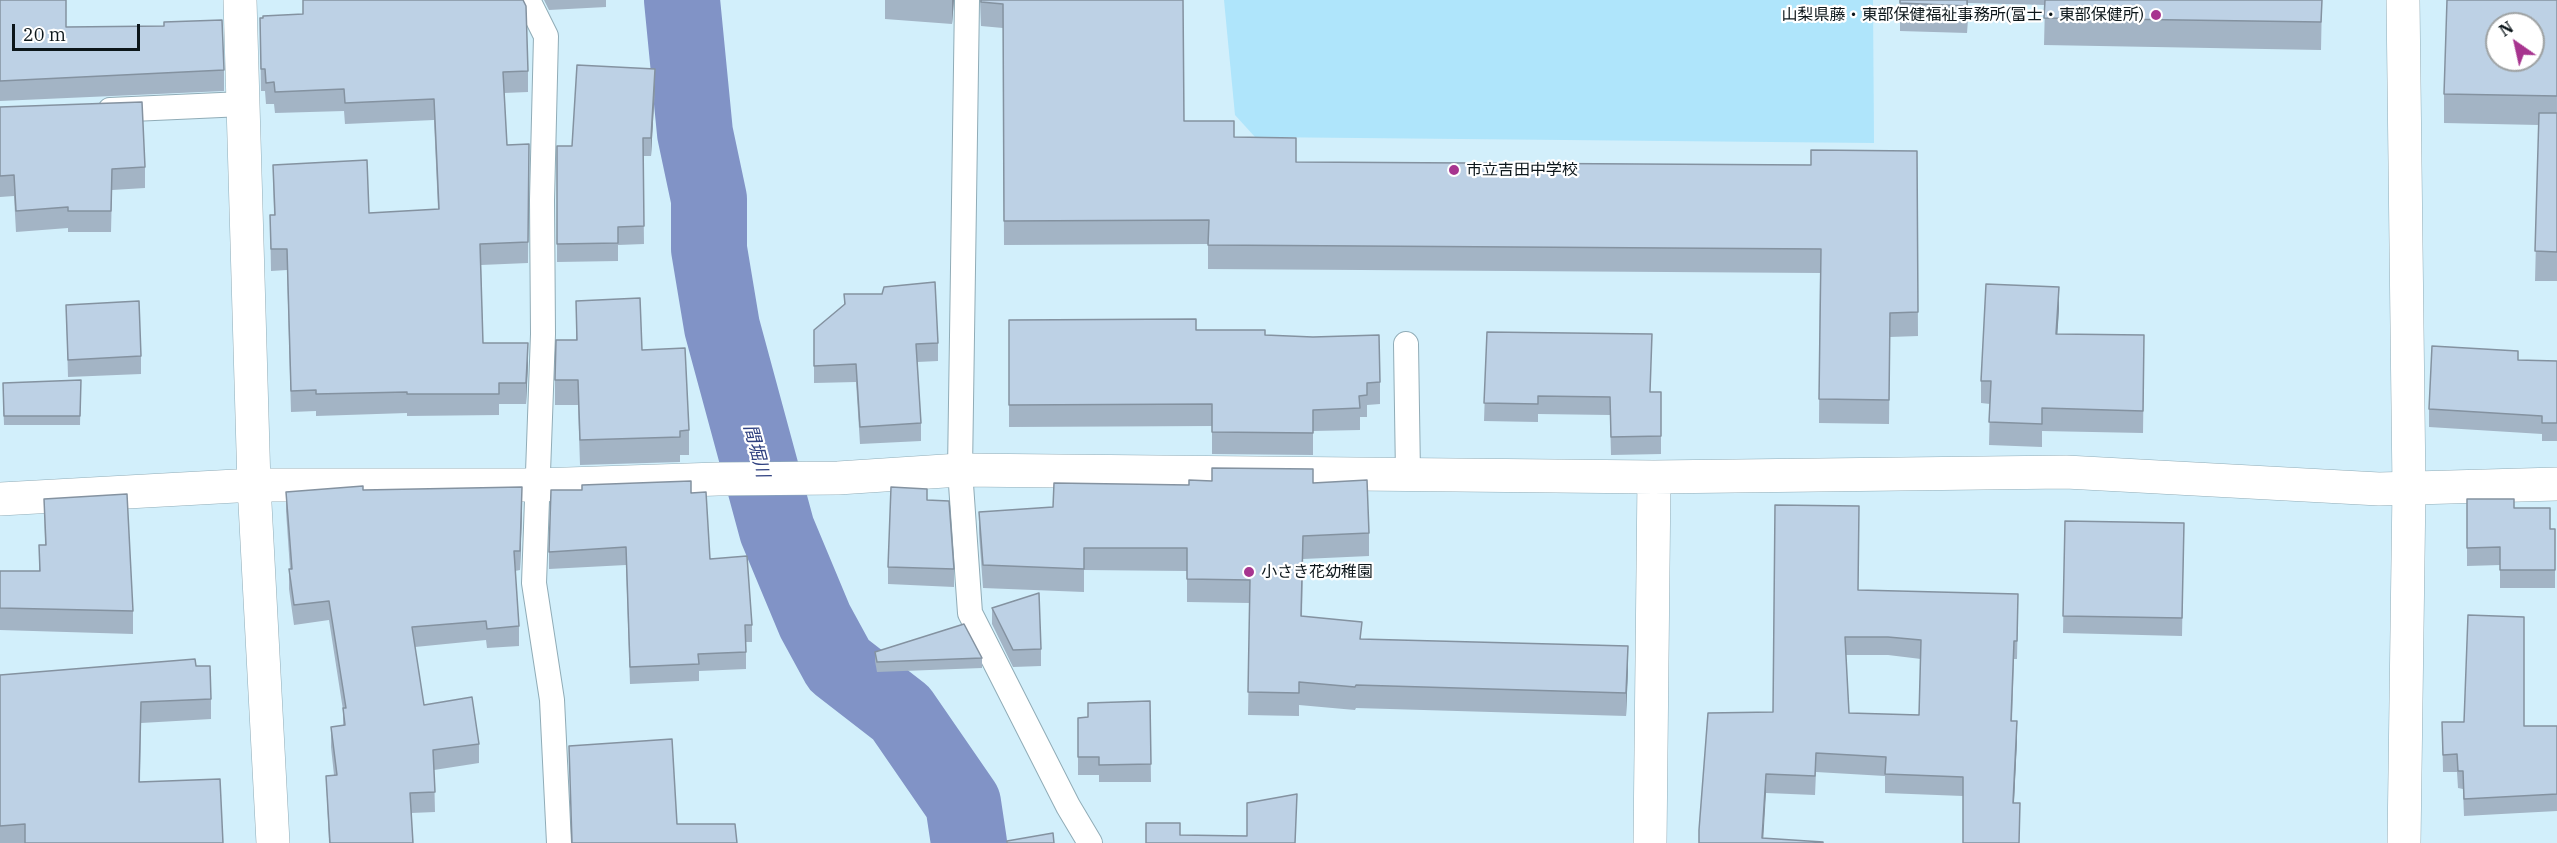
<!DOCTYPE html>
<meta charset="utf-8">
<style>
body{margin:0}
#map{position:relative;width:2557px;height:843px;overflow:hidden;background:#d2effb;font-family:"IBM Plex Serif",serif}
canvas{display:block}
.north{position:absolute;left:2485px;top:12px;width:60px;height:60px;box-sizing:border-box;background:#fff;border:2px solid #9ea2a3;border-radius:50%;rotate:326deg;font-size:16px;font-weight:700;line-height:24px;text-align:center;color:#0c161a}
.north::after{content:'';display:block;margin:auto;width:21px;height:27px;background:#a7348f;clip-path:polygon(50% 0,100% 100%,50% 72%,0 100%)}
.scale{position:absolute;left:12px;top:24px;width:128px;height:27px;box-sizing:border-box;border:3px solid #0c161a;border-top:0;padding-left:8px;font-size:18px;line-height:21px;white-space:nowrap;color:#0c161a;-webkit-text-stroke:4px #fff;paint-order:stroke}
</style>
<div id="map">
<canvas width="2557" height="843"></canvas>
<div class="north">N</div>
<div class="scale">20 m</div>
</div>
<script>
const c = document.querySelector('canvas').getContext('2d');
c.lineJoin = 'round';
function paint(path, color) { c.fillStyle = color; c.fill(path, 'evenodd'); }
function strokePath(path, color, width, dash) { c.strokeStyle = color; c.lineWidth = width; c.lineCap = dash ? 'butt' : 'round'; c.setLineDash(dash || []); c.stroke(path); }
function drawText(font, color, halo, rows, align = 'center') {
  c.font = font + ' "IBM Plex Serif","Noto Sans JP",serif'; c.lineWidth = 4.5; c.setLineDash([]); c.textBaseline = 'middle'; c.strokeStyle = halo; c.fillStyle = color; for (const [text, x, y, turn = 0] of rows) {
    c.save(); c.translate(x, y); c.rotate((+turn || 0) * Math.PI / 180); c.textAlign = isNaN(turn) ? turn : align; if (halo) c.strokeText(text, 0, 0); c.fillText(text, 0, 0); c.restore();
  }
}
const green = new Path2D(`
 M1224 0H1873L1874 143 1255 137 1235 115Z`);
const river = new Path2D(`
 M682 0 695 133 709 199V249L722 327 777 530 815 621 839 665 901 713 963 803 969 843`);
const service = new Path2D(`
 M528 0 546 36 542 200 543 334 534 583 552 700 559 843
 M967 0 960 470 970 613 1068 806 1090 843
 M110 110 243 104
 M1406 344 1408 475`);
const minor = new Path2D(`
 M240 0 254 485 273 843
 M0 499 254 485H537L718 479 838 478 960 470 1654 477 2066 472 2379 489 2557 484
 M1650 843 1654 477`);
const tertiary = new Path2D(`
 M2403 0 2409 488 2404 843`);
const wall = new Path2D(`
 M0 0 66 27 224 70V91L0 101Z
 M544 0H606V7L549 10Z
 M885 0H954L952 24 885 19Z
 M980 0H1183L1184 121 1234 137 1296 162 1811 165 1917 151 1918 336 1890 337 1889 424 1819 423 1820 273 1208 269V244L1004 245 1003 28 981 26Z
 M1900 0H2322L2321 50 2044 45 2045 5 1968 3 1967 33 1900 31Z
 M2557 0V281H2535L2539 125 2444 123V94Z
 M303 14 528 71V92L504 93 507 145 529 144 528 263 481 265 483 343 528 364 526 404H499V415L407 416V413L316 416V411L291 412 287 270 271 271 270 215H274L273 165 369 213 438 209 434 120 345 124 344 111 275 113 274 104H266L265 91H261L260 18Z
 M655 87 651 156H643L644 244 618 245V261L557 262V146H572Z
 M0 107 145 167V188L112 190 111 232H68V228L16 232 14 196 0 197Z
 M844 294 938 343V361L917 362 921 423V441L860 444 856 382 814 383V330L844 305Z
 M576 301 642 350 689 430V455H680V462L580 465 578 405H555V380L576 340Z
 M66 305 141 356V374L68 377Z
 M2059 309 2057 334 2144 358 2143 433 2042 431V447L1989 445 1990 404 1981 403V381Z
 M1009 320 1196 330 1265 335 1380 382V404L1367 405V417H1360V430L1313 431V455L1212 454V426L1009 427Z
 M1487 332 1651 392H1661V454L1611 455 1610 415 1538 414V422L1484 421Z
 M2518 360 2557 361V441H2542V434L2429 427V409Z
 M81 380 80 425H4L3 393Z
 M1212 481 1313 483 1369 533V556L1303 559 1302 616 1362 639 1628 669 1626 716 1356 708 1355 710 1299 705V716L1248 715 1250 603 1187 602V571L1084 570V592L983 588 979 534V512L1053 507Z
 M363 490 522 507 520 570 515 571 519 626V646L487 648 486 640 415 647 424 705 479 744V763L434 770 435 812 411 813 413 843H329L326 776 334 775 331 747V727L343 726V710L329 620 294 625 289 589V569H290L286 511V492Z
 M691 493 710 559 752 625V642H746V669L699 671V681L630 684 626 565 549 569V552Z
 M44 499 133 611V634L0 630V571H39V545H45Z
 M2467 499 2514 508 2550 529H2555V588H2500V565L2467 566Z
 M2065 521 2184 523 2182 636 2063 633Z
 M888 567 954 569V587L888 584Z
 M1858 590 2018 612 2017 659H2014L2012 721 2017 740 2014 803 2019 843 1963 796 1885 793V776L1816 772 1815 795 1766 793 1699 843 1773 712ZM1846 655H1888L1921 659 1919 715 1849 713Z
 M992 608 1041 649V666L1013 667 992 624Z
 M875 652 982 658V668L877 672 875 661Z
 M196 666 211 699V719L141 723 140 782 223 843H0V675Z
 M1150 701 1151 782H1099V775H1078V718L1088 717Z
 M2442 722 2524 726H2557V811L2464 816 2463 789 2458 788 2457 772H2443Z`);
const shadedWall = new Path2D(`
 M952 0H954L952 24Z
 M1967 0H1968L1967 33Z
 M655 69V87L651 156V138Z
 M2059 287V309L2056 356V334Z
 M528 343V364L526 404V383Z
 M522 487V507L520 570V551Z
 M1628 646V669L1626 716V693Z
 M2017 721V740L2013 821V803Z
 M1766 774V793L1763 843H1762Z`);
const building = new Path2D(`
 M0 0H66V27L164 26V22L222 20 224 70 0 81Z
 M303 0H523L526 6 528 71 503 72 507 145 529 144 528 242 480 244 483 343H528L526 383H499V394H407V392L316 394V390L291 391 287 249H271L270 215H275L273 165 367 160 369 213 439 209 434 99 345 103 344 89 275 92 274 82 266 83 265 69H261L260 18H263V16L303 14Z
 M981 0H1183L1184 121H1234V137L1296 138V162L1811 165V150L1917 151 1918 312 1890 313 1889 400 1819 399 1821 249 1208 245 1209 220 1004 221 1003 4 981 2Z
 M1900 0H1967V6L1900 3Z
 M2045 0H2322L2321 22 2044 18Z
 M2447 0H2557V96L2444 94ZM2497 24H2533V60H2497Z
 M577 65 655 69 651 138H643L644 226 618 227V243L557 244V146H572Z
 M142 102 145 167 112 169 111 211H68V207L16 211 14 175 0 176V107Z
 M2539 113H2557V252L2535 251Z
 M935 282 938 343 916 344 921 423 860 427 856 364 814 366V330L845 304 844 294H882L884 287Z
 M1986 284 2059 287 2056 334 2144 335 2143 411 2042 408V424L1989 422 1991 381H1981Z
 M640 298 642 350 685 348 689 430 680 431V437L580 440 578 380H555L556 340H577L576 301Z
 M139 301 141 356 68 360 66 305Z
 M1196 319V330H1265V335L1313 337 1379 335 1380 382 1367 383V395L1359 396 1360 408 1313 410V433L1212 432V404L1009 405V320Z
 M1487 332 1652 334 1650 392H1661V436L1611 437 1610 397 1538 396V404L1484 403Z
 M2432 346 2518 351V360L2557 361V423H2542V416L2429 409Z
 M81 380 80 416H4L3 383Z
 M1212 468 1313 469V483L1367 480 1369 533 1303 536 1301 616 1362 622 1360 639 1628 646 1626 693 1356 685 1355 687 1299 682V693L1248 692 1250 580 1187 579V548H1084V569L983 565 979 512 1053 507 1054 483 1189 485V480L1212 481Z
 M691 481V493L706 492 710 559 747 556 752 625H745L746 652 698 654 699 664 630 667 626 547 549 552 551 490H582V485Z
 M363 486V490L522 487 520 551H514L519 626 487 629 486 621 412 627 424 705 472 697 479 744 433 750 435 792 410 793 413 843H330L326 776 337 775 331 727 345 725 343 708H346L329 601 294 605 289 569H292L286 492Z
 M891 487 927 489V500L949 501 954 569 888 567Z
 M127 494 133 611 0 608V571H40L39 545H46L44 499Z
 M2467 499H2514V508H2550V529H2555V570H2500V547L2467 548Z
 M1775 505 1859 506 1858 590 2018 594 2017 641H2014L2011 721H2017L2013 803H2020L2019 843H1963V777L1885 774 1886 757 1816 753 1815 776 1766 774 1762 838 1823 842V843H1699V830L1708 713 1773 712ZM1845 637H1888L1921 640 1919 715 1849 713Z
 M2065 521 2184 523 2182 618 2063 616Z
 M1039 593 1041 649 1013 650 992 608Z
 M2468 615 2524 617V726H2557V794L2464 799 2463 771H2458L2457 754 2443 755 2442 722H2464Z
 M964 624 982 658 877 662 875 652Z
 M195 659 196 666H210L211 699 141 702 139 782 220 779 223 843H25V824L0 826V675Z
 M1150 701 1151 764 1099 765V757H1078V718L1088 717V703Z
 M672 739 677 824H735L737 843H572L569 746Z
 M1297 794 1295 843H1146V823H1180V835L1247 836V803Z
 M1053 833 1054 843H1007V841Z`);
const markers = [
 [2156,15,6,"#a7348f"],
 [1454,170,6,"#a7348f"],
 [1249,572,6,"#a7348f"]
];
const poiNames = [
 ["山梨県藤・東部保健福祉事務所(富士・東部保健所)",2144,15,"right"],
 ["市立吉田中学校",1466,170],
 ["小さき花幼稚園",1261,572]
];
const waterNames = [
 ["間堀川",756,451,75]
];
paint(green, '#afe5fb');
strokePath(river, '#8193c6', 76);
strokePath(service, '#90acb7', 26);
strokePath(minor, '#90acb7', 34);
strokePath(tertiary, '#90acb7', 34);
strokePath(service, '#fff', 24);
strokePath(minor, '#fff', 33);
strokePath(tertiary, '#fff', 33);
paint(wall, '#a3b4c5');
paint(shadedWall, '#8492a0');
paint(building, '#bdd1e5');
strokePath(building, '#8492a0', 1.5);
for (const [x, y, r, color] of markers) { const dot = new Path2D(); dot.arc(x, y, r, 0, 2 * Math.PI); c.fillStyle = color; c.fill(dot); strokePath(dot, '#fff', 2); }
drawText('16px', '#0c161a', '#fff', poiNames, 'left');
drawText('italic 18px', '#304180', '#fff', waterNames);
</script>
